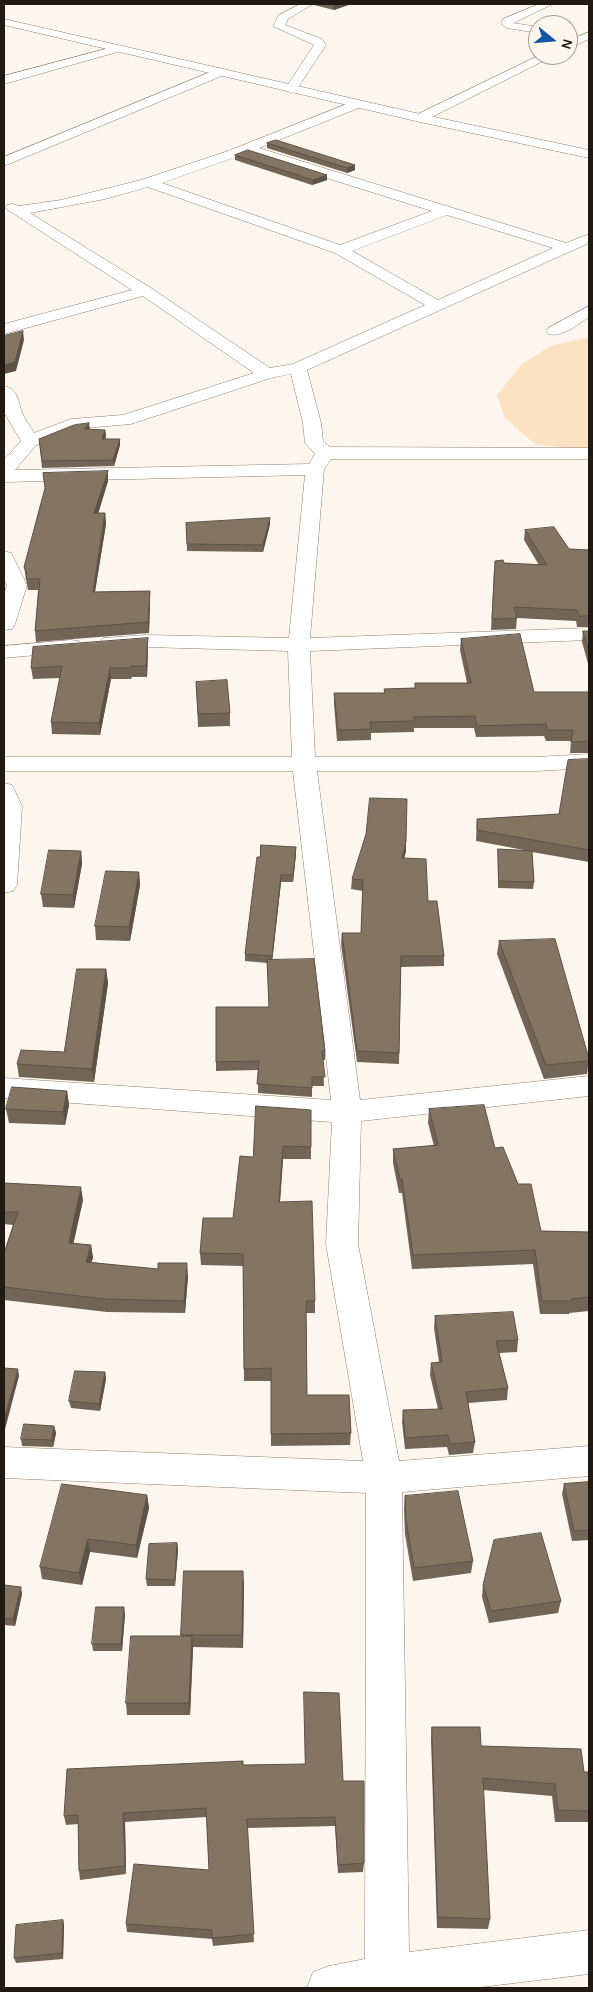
<!DOCTYPE html>
<style>
body{margin:0}
#map{position:relative;width:593px;height:1992px;overflow:hidden;background:#fdf6ee;font-family:Karla,sans-serif}
canvas{display:block}
.frame{position:absolute;inset:0;border:5px solid #201a13;pointer-events:none}
.north{position:absolute;left:528px;top:15px;width:50px;height:50px;box-sizing:border-box;background:#fdf6ee;border:1px solid #a59e96;border-radius:50%;rotate:107deg;font-size:14px;font-weight:700;line-height:20px;text-align:center;color:#201a13}
.north::after{content:'';display:block;margin:auto;width:18px;height:22px;background:#1354a4;clip-path:polygon(50% 0,100% 100%,50% 72%,0 100%)}
</style>
<div id="map">
<canvas width="593" height="1992"></canvas>
<div class="frame"></div>
<div class="north">N</div>
</div>
<script>
const c = document.querySelector('canvas').getContext('2d');
c.lineJoin = 'round';
function paint(path, color) { c.fillStyle = color; c.fill(path, 'evenodd'); }
function strokePath(path, color, width, dash) { c.strokeStyle = color; c.lineWidth = width; c.lineCap = dash ? 'butt' : 'round'; c.setLineDash(dash || []); c.stroke(path); }
const green = new Path2D(`
 M589 337V449L536 445 505 418 497 395 522 364 550 346Z`);
const street = new Path2D(`
 M300 4H313L288 19 285 25 322 39 326 45 295 92 291 93 285 89 314 45 273 26 279 15Z
 M539 4H553L513 23 538 27V33L507 28 501 24 503 19Z
 M589 32V39L568 49V41Z
 M117 46 123 49 121 51 4 84V76Z
 M540 55H555L424 121 420 122 414 118 416 115Z
 M220 68 224 69 226 72 224 75 4 166V157Z
 M357 100 363 104 361 107 259 148 566 243 589 234V243L307 370 321 423 323 441 330 447 589 448V459H331L324 469 310 638 589 628V640L310 651 315 757H537L589 754V768L537 771H317L360 1100 589 1076V1096L361 1121 358 1244 399 1461 589 1446V1476L402 1492 409 1952 589 1930V1974L473 1988H307L313 1972 329 1966 365 1959 366 1493 4 1478V1447L363 1461 326 1244 332 1122 4 1098V1078L331 1100 293 771H4V757H292L288 651 146 647 111 649 103 648 100 643 103 638 146 635 289 638 305 475 4 482V460L21 441 5 414 4 386C19 389 18 403 23 415 26 421 31 427 34 433L71 419 123 415 254 373 143 296 4 334V324L132 290 5 208 7 205 12 204 19 206 61 200 141 180 228 151ZM247 153 432 211 340 245 162 183ZM148 187 335 253 425 305 293 364 270 368 151 288 30 213 105 199ZM447 215 553 248 438 300 352 251ZM291 374 303 423 305 443 315 454 309 464 15 470 36 445 74 429 131 424 271 378Z
 M589 306V317C578 324 562 338 548 334L546 331 548 328Z
 M4 551 11 553 27 585 15 624 12 629 4 630V594L7 585 4 579Z
 M71 640 79 641 82 646 79 651 4 658V646Z
 M4 783 12 785 22 806 17 885 13 891 4 893Z`);
const highway = new Path2D(`
 M4 19 420 114 589 150V158L420 122 4 25Z`);
const wall = new Path2D(`
 M314 4H351L334 10 314 5Z
 M267 143 355 165V170L347 173 267 148Z
 M235 155 327 175V180L312 185 235 160Z
 M90 430H105L106 436 105 439H120V445L114 466 42 468 39 439Z
 M108 471V481L98 513H105L106 524 95 592 150 591V602L149 633 36 642 35 631 38 590H28L24 567Z
 M270 518V524L263 552 187 551 186 523Z
 M525 530 569 549 589 550V627H577L576 621 517 618 516 629 491 630 494 571 504 563 539 565 524 540Z
 M583 631H589V667L582 642Z
 M461 639 534 692H589V753H570L571 741H546L544 736 476 737 474 728H414V732L371 733V740L337 741 334 704V693H384V689L415 688 467 683 460 650Z
 M148 649 147 677H132L131 679H111L100 735 52 734 51 722 60 678 33 679 31 668Z
 M196 682 230 713V726L198 727Z
 M589 759V862L532 852 534 882 533 889 498 888V849L524 850 476 841 477 819 559 814Z
 M81 851 82 864 74 908 43 907 41 894Z
 M406 851 404 859 428 901 444 956V966L401 967 399 1064 357 1062 341 944 342 933H361L363 891 351 889 352 879Z
 M296 854 293 882H281L272 960 325 1051V1060H323L324 1086H312V1097L258 1093V1070L216 1071V1062L269 1007 267 963 245 961V954L260 857Z
 M139 872 140 885 130 941 96 940 95 926Z
 M499 941 589 1059 587 1074 544 1079 497 954Z
 M106 969 108 983 94 1082 19 1077 17 1064 64 1052Z
 M67 1091 69 1105 65 1125 9 1123 6 1109Z
 M429 1109 495 1148 518 1184 541 1231 589 1232V1311L569 1313V1314H540L533 1264 412 1269 402 1193H399L393 1163V1149L434 1146 428 1123Z
 M311 1110V1159H283L280 1202 315 1301V1313H306L307 1395 351 1433 350 1445 271 1446V1381H244L243 1266 201 1265 200 1253 233 1218 253 1157Z
 M4 1183 83 1200 73 1243 91 1245 93 1258 91 1262 188 1276 185 1313 107 1312 4 1300V1253L13 1225 4 1224Z
 M435 1316 518 1340 517 1352 499 1353 508 1388 507 1400 468 1403 475 1442 473 1453 449 1455 447 1447 405 1449 402 1422 403 1410 438 1409 430 1375 431 1363 439 1362 434 1328Z
 M105 1372 106 1379 100 1411 71 1408 69 1401Z
 M54 1426 56 1433 53 1447 22 1446 21 1439Z
 M589 1482V1540L572 1541 562 1494 564 1484Z
 M147 1495 149 1508 137 1558 90 1552 82 1585 42 1579 40 1567Z
 M405 1496 473 1561 471 1573 413 1581 405 1534 404 1509Z
 M177 1543 178 1550 175 1586H147L146 1579Z
 M184 1571 244 1584 243 1648 193 1647 190 1715H127L126 1703 181 1636Z
 M4 1585 22 1594 15 1626 4 1625Z
 M483 1585 561 1601 558 1613 489 1623 482 1597Z
 M125 1614 122 1651H93L92 1644Z
 M432 1727 481 1746 584 1772H589V1822H555L552 1796 483 1790 490 1919 488 1929 437 1928 431 1739Z
 M243 1765 343 1781 364 1863 363 1872 338 1873 335 1826 247 1828 254 1942 213 1946 212 1939 127 1932 126 1924 209 1870 207 1817 125 1822 126 1874 80 1880 79 1871 78 1824 66 1825 64 1816Z
 M63 1920 64 1926 63 1959 16 1963 14 1958Z`);
const shadedWall = new Path2D(`
 M339 4H351L334 10V5Z
 M355 165V170L347 173V168Z
 M327 175V180L312 185 313 180Z
 M23 331 24 340 16 371 4 374V365Z
 M89 423 90 430 84 429Z
 M105 430 106 436 103 445 102 439Z
 M120 439V445L114 466 113 460Z
 M108 471V481L95 524 94 513Z
 M105 513 106 524 93 603V592Z
 M270 518V524L263 552V545Z
 M150 591V602L149 633 148 622Z
 M148 638V649L147 677 146 666Z
 M110 668 111 679 100 735 99 723Z
 M406 841V851L401 869 402 858Z
 M296 847V854L293 882V875Z
 M81 851 82 864 74 908 73 895Z
 M139 872 140 885 130 941 129 927Z
 M281 875V882L272 963V956Z
 M106 969 108 983 94 1082 92 1069Z
 M67 1091 69 1105 65 1125 63 1112Z
 M283 1146V1159L279 1214V1202Z
 M81 1187 83 1200 71 1255 69 1243Z
 M91 1245 93 1258 87 1275 86 1262Z
 M187 1263 188 1276 185 1313 184 1301Z
 M18 1369 19 1376 4 1433V1420Z
 M105 1372 106 1379 100 1411 99 1404Z
 M54 1426 56 1433 53 1447 52 1440Z
 M147 1495 149 1508 137 1558 136 1545Z
 M88 1539 90 1552 82 1585 79 1573Z
 M177 1543 178 1550 175 1586V1580Z
 M243 1571 244 1584 243 1648 242 1635Z
 M21 1587 22 1594 15 1626 13 1619Z
 M124 1607 125 1614 122 1651 121 1644Z
 M192 1636 193 1649 190 1715 189 1703Z
 M123 1813 125 1822 126 1874 125 1866Z
 M63 1920 64 1926 63 1959 62 1953Z`);
const building = new Path2D(`
 M327 4H339L334 5Z
 M276 140 355 165 347 168 267 143Z
 M248 150 327 175 313 180 235 155Z
 M23 331 15 362 4 365V336Z
 M89 423 84 429 105 430 102 439H120L113 460 42 461 39 439 74 425Z
 M108 471 94 513H105L93 592 150 591 148 622 35 631 40 579H26L27 573 24 567 45 488 43 473Z
 M270 518 263 545 187 544 186 523Z
 M554 527 569 549 589 550V616H579L577 610 514 607 517 618 492 619 495 561 503 560 504 563 547 565 525 530Z
 M583 631H589V651Z
 M520 634 534 692H589V741L571 742 573 730H547L546 724 477 726 475 716 414 717V721L370 722 371 729 338 730 334 693H385L384 689 415 688V683H471L461 639Z
 M148 638 146 666H131V668H110L99 723 51 722 62 666 31 668 33 647Z
 M227 680 230 713 198 714 196 682Z
 M589 759V850L477 830V819L559 814 568 760Z
 M370 798 407 799 406 841 402 858 426 859 428 901H437L444 956H401L399 1053 357 1051 342 933H361L363 880 352 879 366 834Z
 M261 845 296 847 293 875H281L272 956 245 954 257 857H260Z
 M498 849 532 851 534 882 499 881Z
 M49 850 81 851 73 895 41 894Z
 M106 871 139 872 129 927 95 926Z
 M555 939 589 1059V1061L546 1065 499 941Z
 M314 959 325 1051H322L325 1077H312V1088L257 1084 259 1061 216 1062V1007H269L267 960Z
 M77 969H106L92 1069 17 1064 21 1050 64 1052Z
 M12 1087 67 1091 63 1112 6 1109Z
 M484 1105 495 1148 503 1147 518 1184H531L541 1231 589 1232V1297L571 1299V1301H542L535 1250 413 1255 402 1179H400L393 1149 438 1145 429 1109Z
 M256 1106 311 1110V1147L283 1146 279 1202 312 1201 315 1301H306L307 1395H349L351 1433 271 1434V1368L244 1369 243 1254 200 1253 203 1218H233L240 1156 253 1157Z
 M4 1183 81 1187 69 1243 91 1245 86 1262 158 1269V1263H187L184 1301 105 1299 4 1287V1253L18 1212H4Z
 M513 1312 518 1340 496 1341 508 1388 466 1392 475 1442 450 1444 448 1435 405 1438 403 1410 442 1409 431 1363 442 1362 435 1316Z
 M4 1368 18 1369 4 1420Z
 M75 1371 105 1372 99 1404 69 1401Z
 M24 1424 54 1426 52 1440 21 1439Z
 M589 1482V1530L574 1531 564 1484Z
 M62 1484 147 1495 136 1545 88 1539 79 1573 40 1567Z
 M458 1491 473 1561 414 1568 406 1521 405 1496Z
 M541 1533 561 1601 491 1611 483 1585 494 1540Z
 M177 1543 175 1580 146 1579 149 1544Z
 M184 1571H243L242 1635H181Z
 M4 1585 21 1587 13 1619 4 1618Z
 M96 1607H124L121 1644H92Z
 M131 1636H192L189 1703H126Z
 M304 1692 339 1693 343 1781H364V1863L338 1865 335 1817 247 1819 254 1934 212 1938V1930L126 1924 134 1864 209 1870 206 1808 123 1813 125 1866 79 1871 78 1815 64 1816 67 1769 243 1761V1765L305 1764Z
 M432 1727H480L481 1746 581 1749 584 1772H589V1811L558 1810 555 1784 483 1778 490 1919 438 1917Z
 M63 1920 62 1953 14 1958 16 1925Z`);
paint(green, '#fce2c2');
strokePath(street, '#8f806e', 1);
strokePath(highway, '#8f806e', 1);
paint(street, '#fff');
paint(highway, '#fff');
paint(wall, '#726555');
paint(shadedWall, '#5c5245');
paint(building, '#847563');
strokePath(building, '#5c5245', 1);
</script>
